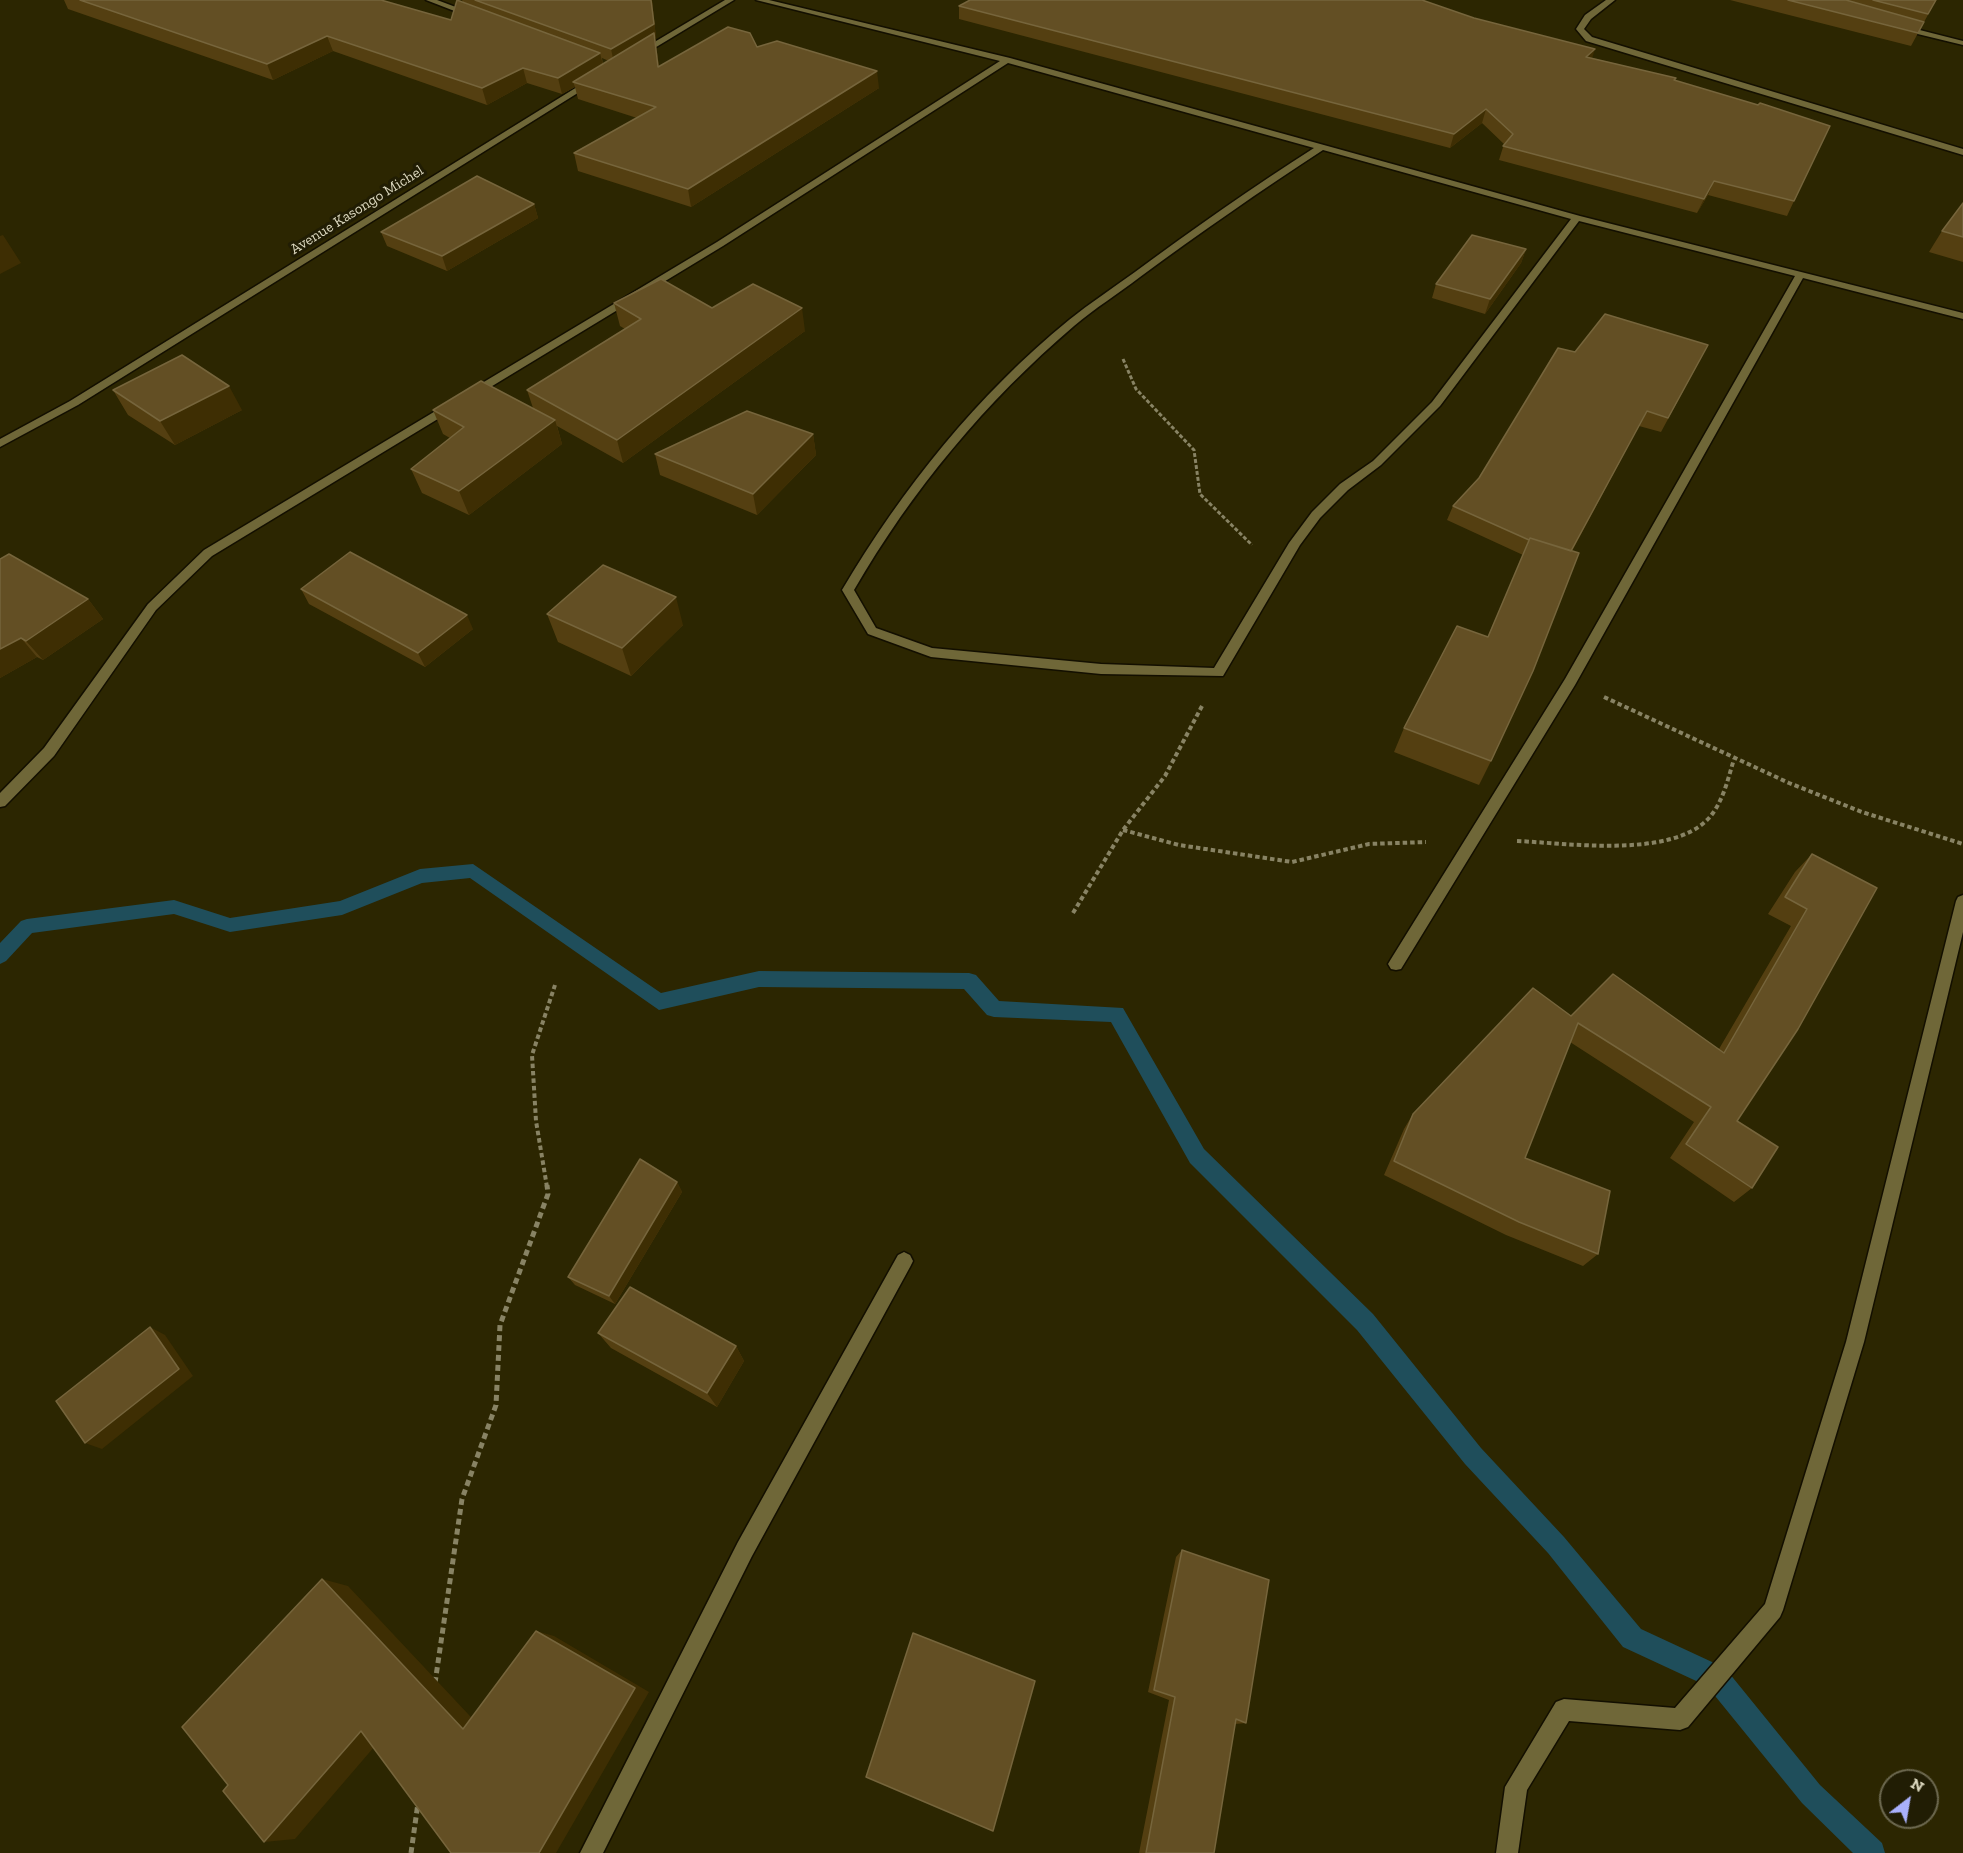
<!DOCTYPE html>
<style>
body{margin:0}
#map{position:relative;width:1963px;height:1853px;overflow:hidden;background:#2c2601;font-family:"Zilla Slab",serif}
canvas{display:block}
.north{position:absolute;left:1879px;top:1769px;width:60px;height:60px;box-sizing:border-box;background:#211d04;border:2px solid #6c684f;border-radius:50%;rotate:31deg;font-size:16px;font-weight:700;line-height:24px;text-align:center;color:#ddd9c0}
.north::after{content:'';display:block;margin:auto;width:21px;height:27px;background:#a9b0fc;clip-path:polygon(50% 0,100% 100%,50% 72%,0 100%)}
</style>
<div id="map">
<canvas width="1963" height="1853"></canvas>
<div class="north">N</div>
</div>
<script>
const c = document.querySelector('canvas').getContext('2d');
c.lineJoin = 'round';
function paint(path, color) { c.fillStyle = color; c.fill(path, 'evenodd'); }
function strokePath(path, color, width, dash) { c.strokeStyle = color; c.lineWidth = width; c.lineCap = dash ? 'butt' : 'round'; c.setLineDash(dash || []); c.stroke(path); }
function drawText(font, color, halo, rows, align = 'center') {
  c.font = font + ' "Zilla Slab",serif'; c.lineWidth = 6; c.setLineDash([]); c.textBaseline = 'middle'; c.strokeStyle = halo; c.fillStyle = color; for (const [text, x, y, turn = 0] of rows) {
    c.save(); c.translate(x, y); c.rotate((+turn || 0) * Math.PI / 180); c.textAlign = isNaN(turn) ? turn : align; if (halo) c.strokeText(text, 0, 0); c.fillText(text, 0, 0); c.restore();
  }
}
const stream = new Path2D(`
 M473 864 661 993 759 971 969 973 976 975 999 1001 1123 1008 1204 1149 1373 1314 1481 1448 1564 1537 1641 1629 1725 1668 1820 1785 1882 1843 1885 1853H1853L1802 1803 1707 1686 1623 1647 1548 1553 1465 1464 1357 1330 1190 1163 1111 1022 994 1017 987 1015 964 989 759 987 659 1010 470 878 422 883 342 915 230 932 174 914 32 933 6 961 0 964V943L21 921 27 919 174 900 230 918 340 901 420 869Z`);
const pathFar2 = new Path2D(`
 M1123 359 1136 389 1194 450 1200 494 1252 545`);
const pathFar1 = new Path2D(`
 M1604 697 1789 783 1862 812 1963 844
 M1123 830 1179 845 1292 862 1369 844 1426 842
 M1517 841C1568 843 1671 859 1709 818 1723 802 1728 779 1734 759
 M1073 913 1123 830 1165 776 1202 706
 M547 1187 536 1121 532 1055 555 985`);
const path = new Path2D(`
 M435 1683 462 1499 496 1405 500 1325 548 1194 547 1185
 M411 1853 418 1803`);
const street = new Path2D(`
 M426 0H437L477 15 470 17Z
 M725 0H734L643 55 636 53Z
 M756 0H769L1010 58 1580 216 1963 313V319L1803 278 1575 685 1401 969 1396 970 1391 969 1388 964 1391 959 1565 679 1795 276 1579 221 1440 406 1381 465 1348 490 1320 518 1300 545 1223 676 1101 674 931 657 868 634 842 590C902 489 977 395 1069 320 1090 303 1113 288 1135 272 1193 229 1253 187 1314 148L1008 63 723 246 212 556 156 610 54 756 5 806 0 807V793L44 748 148 604 204 550 717 242 1000 61ZM1323 150 1571 219 1432 402 1373 461 1340 484 1312 512 1289 543 1214 668 1101 664 932 648 876 628 854 590C912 490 986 401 1074 326 1095 308 1118 294 1140 277 1200 233 1260 191 1323 150Z
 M1606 0H1615L1591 19 1584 29 1592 37 1963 149V155L1586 41 1576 29 1585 15Z
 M1900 25 1963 41V45L1897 29Z
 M590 79 597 81 78 405 0 447V439L70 401Z
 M1963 895V932L1864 1342 1783 1610 1780 1617 1688 1727 1680 1730 1569 1721 1527 1790 1518 1853H1496L1505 1787 1556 1702 1564 1699 1675 1708 1765 1604 1846 1342 1956 901 1958 897Z
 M904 1252 910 1255 913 1261 910 1267 752 1556 603 1853H580L738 1542 898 1255Z`);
const wall = new Path2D(`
 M64 0H381L451 20 463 2 462 0H652L656 38H655L659 66 757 47 879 88 691 207 578 171 574 153 637 118 578 99 575 87 562 94 527 83 487 105 333 51 273 80 68 9ZM602 58 609 61 603 64Z
 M1730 0H1936L1911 46Z
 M959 6 1474 18 1592 58 1676 78 1675 81 1794 201 1787 216 1708 195 1697 213 1499 160 1504 144 1482 123 1450 148 959 19Z
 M1963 203V262L1929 252 1942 231Z
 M534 204 538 218 447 271 387 246 381 232Z
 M1526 249 1521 263 1485 314 1432 298 1436 284Z
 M614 303 712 308 805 331 623 463 557 426 562 444 469 515 422 493 411 469 450 438 443 434 433 410 533 408 527 390 625 329 620 326Z
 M1575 352 1700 360 1661 432 1639 426 1572 551 1491 761 1479 785 1394 752 1404 728 1488 636 1523 555 1447 520 1453 506 1479 478Z
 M113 390 242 410 175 445 128 415Z
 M813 434 816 455 757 515 660 475 655 454Z
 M0 559 88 599 103 619 43 660 37 657 0 678Z
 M301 589 473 629 425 667 309 604Z
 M547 614 683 625 631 676 558 642Z
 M1812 854 1877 888 1737 1121 1752 1188 1734 1202 1670 1158 1694 1122 1570 1042 1525 1158 1598 1254 1583 1266 1506 1235 1384 1175 1404 1129 1413 1114 1571 1016 1719 1049 1791 926 1768 914 1795 872Z
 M677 1182 682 1192 615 1304 575 1285 568 1277Z
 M598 1333 736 1346 744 1361 717 1407 611 1348Z
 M1182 1550 1246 1723 1235 1724 1214 1853H1139L1169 1700 1148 1692 1176 1557Z`);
const shadedWall = new Path2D(`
 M651 0H652L656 38H655L661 84 614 63 611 49Z
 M327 36 333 51 273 80 267 64Z
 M1595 49 1591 62 1586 57Z
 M600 53 604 69 573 82 575 87 562 94 558 78Z
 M523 68 527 83 487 105 482 88Z
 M877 71 879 88 691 207 688 189Z
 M1486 109 1482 123 1450 148 1454 134Z
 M1714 181 1708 195 1697 213 1704 199Z
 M534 204 538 218 447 271 442 256Z
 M3 235 21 263 0 274V236Z
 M1526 249 1521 263 1485 314 1490 299Z
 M802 308 805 331 623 463 617 440Z
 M229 386 242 410 175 445 160 421Z
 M1647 411 1639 426 1561 572 1568 558Z
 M555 420 562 444 469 515 459 491Z
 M813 434 816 455 757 515 753 494Z
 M676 597 683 625 631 676 622 648Z
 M88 599 103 619 43 660 26 641Z
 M467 615 473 629 425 667 418 653Z
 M21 638 37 657 0 678V649Z
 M677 1182 682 1192 615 1304 609 1296Z
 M150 1327 165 1335 193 1376 102 1449 85 1443Z
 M736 1346 744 1361 717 1407 707 1393Z
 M322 1579 348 1586 484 1731 463 1729Z
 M536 1631 554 1636 649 1692 556 1853H539Z
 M361 1731 387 1732 295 1839 264 1842Z`);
const building = new Path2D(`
 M80 0H381L451 20 457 0 600 53 558 78 523 68 482 88 327 36 267 64Z
 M475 0H651L654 24 611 49Z
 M970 0H1422L1474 18 1595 49 1586 57 1676 78 1674 80 1758 105 1760 103 1830 126 1794 201 1714 181 1704 199 1503 146 1513 134 1486 109 1454 134 959 6Z
 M1788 0H1846L1924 22 1918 33Z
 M1873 0H1936L1928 14Z
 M728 27 750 33 757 47 777 41 877 71 688 189 574 153 656 107 573 82 654 33 658 67Z
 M477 176 534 204 442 256 381 232Z
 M1963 203V237L1942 231Z
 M1472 235 1526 249 1490 299 1436 284Z
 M661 279 712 308 753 284 802 308 617 440 527 390 641 319 614 303Z
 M1605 314 1708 345 1668 418 1647 411 1571 551 1530 538 1529 540 1453 506 1479 478 1558 348 1575 352Z
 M182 355 229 386 160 421 113 390Z
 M481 381 555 420 459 491 411 469 464 427 433 410Z
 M747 411 813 434 753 494 655 454Z
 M1530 538 1579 553 1533 671 1491 761 1404 728 1457 626 1488 637Z
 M350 552 467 615 418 653 301 589Z
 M9 554 88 599 26 641 21 638 0 649V559Z
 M603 565 676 597 622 648 547 614Z
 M1812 854 1877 888 1798 1029 1737 1121 1778 1147 1752 1188 1686 1144 1711 1107 1578 1023 1525 1158 1610 1191 1598 1254 1519 1222 1394 1161 1413 1114 1533 988 1571 1016 1613 974 1724 1053 1807 909 1785 897Z
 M640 1159 677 1182 609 1296 568 1277Z
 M630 1287 736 1346 707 1393 598 1333Z
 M150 1327 179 1369 85 1443 56 1401Z
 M1182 1550 1269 1580 1246 1723 1236 1719 1214 1853H1146L1175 1697 1154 1690Z
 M322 1579 463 1729 536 1631 635 1688 539 1853H451L361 1731 264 1842 223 1791 228 1785 182 1727Z
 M913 1633 1035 1681 993 1831 866 1777Z`);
const farStreetnames = [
 ["Avenue Kasongo Michel",357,210,-32]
];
paint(stream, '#1f4e5b');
strokePath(street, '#130f00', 3);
strokePath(pathFar2, '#888364', 3, [4, 2]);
strokePath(pathFar1, '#888364', 4, [4.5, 3]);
strokePath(path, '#888364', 5, [6, 4]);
paint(street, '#6f6738');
paint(wall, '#543f11');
paint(shadedWall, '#3e2e03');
paint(building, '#634f24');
strokePath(building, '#76653c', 1.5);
drawText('15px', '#ddd9c0', '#211d04', farStreetnames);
</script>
